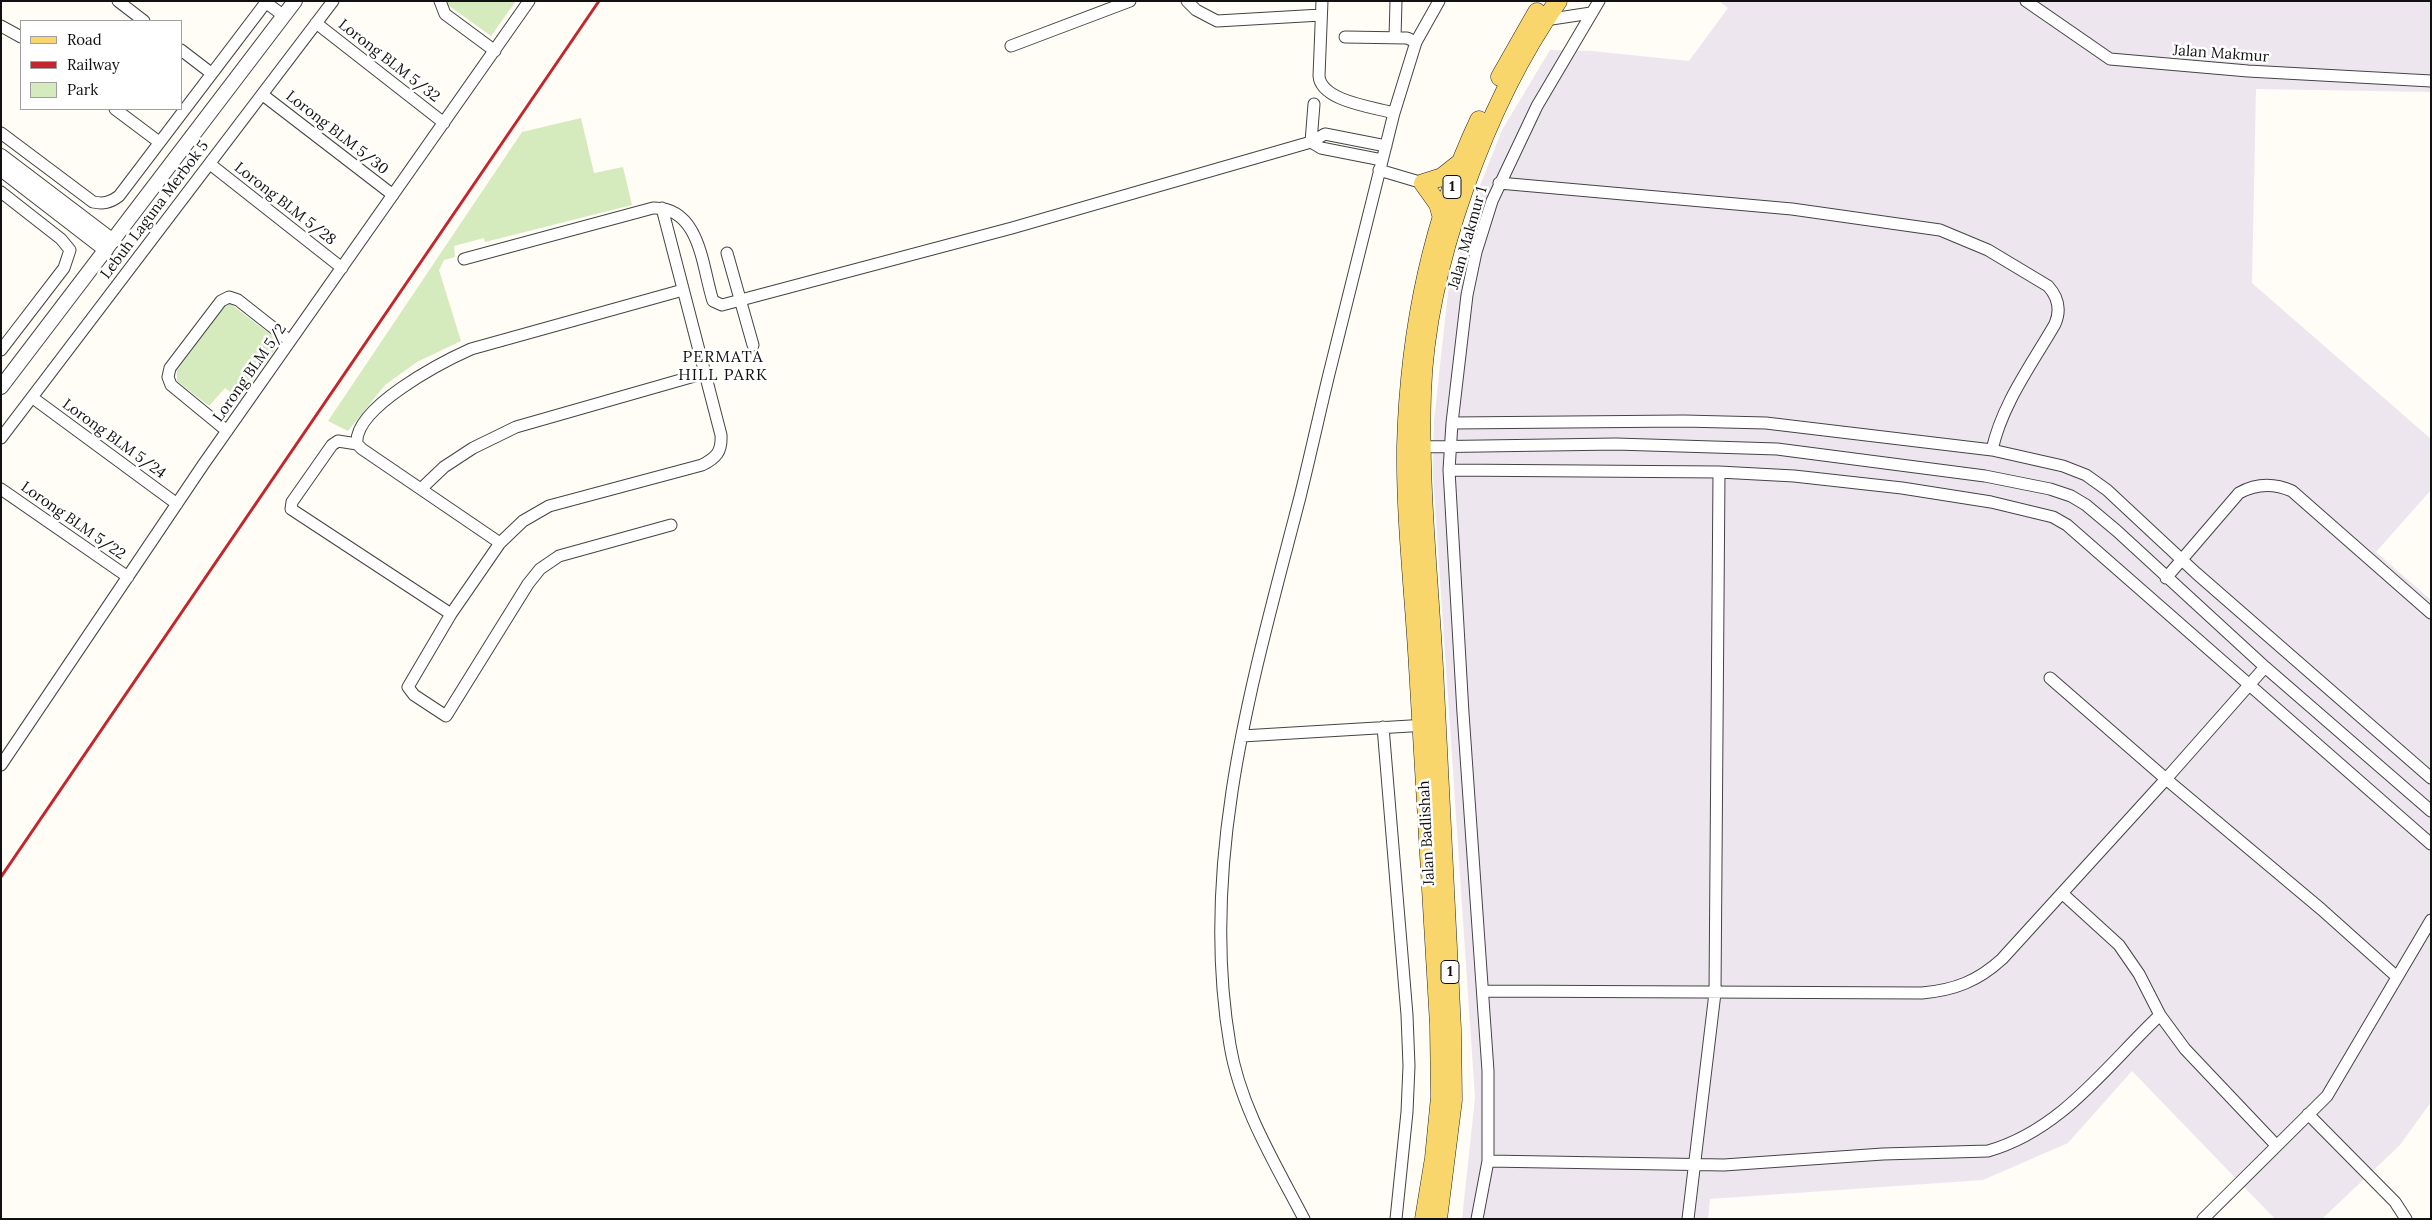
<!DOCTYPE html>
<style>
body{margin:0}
#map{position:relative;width:2432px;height:1220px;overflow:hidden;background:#fffdf5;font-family:Lora,serif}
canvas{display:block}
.frame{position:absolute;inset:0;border:2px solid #111;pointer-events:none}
.legend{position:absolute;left:20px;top:20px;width:162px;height:90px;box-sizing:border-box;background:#fff;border:1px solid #a0a0a0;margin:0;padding:6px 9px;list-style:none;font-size:15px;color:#111}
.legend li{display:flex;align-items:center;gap:10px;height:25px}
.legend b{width:25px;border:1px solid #a0a0a0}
</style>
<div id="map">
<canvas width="2432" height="1220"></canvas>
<div class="frame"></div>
<ul class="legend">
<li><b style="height:6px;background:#f9d66b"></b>Road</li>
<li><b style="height:6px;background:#c4262e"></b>Railway</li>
<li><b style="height:14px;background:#d5ebbd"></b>Park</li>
</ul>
</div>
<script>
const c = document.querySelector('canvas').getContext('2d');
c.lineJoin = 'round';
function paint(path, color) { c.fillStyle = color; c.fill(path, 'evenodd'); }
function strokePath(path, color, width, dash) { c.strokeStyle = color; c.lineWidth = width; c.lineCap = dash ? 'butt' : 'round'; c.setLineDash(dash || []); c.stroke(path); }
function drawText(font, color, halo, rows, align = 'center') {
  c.font = font + ' Lora,serif'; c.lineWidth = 5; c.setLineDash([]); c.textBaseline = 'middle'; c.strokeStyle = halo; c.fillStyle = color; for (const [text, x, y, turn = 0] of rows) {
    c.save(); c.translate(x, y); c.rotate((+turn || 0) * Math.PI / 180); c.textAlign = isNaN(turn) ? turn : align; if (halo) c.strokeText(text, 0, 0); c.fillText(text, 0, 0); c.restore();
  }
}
const industrial = new Path2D(`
 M1719 1H2431V92L2256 89 2252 283 2431 439V490L2376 552 2431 600V1102L2400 1145 2322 1219H2275L2132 1071 2068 1143 1983 1180 1710 1199 1708 1219H1462L1475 1098 1433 475 1434 421 1448 292 1475 198 1502 130 1550 50 1592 51 1689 61 1728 8Z`);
const green = new Path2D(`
 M445 1H516L491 36 445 3Z
 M581 118 594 173 623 167 632 205 485 242 484 238 454 246 455 257 444 260 439 270 461 341 417 362 385 385 348 431 328 421 522 132Z
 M228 302 275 338 276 348 240 399 225 388 209 406 177 381V370Z`);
const minor = new Path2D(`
 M118 1 144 21
 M264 1 284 16
 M440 1 445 14 495 51
 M1187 1 1196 10 1217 21 1321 15
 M1322 1 1319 76C1321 101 1373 107 1394 113
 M2026 1 2110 59 2248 71 2431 81
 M1545 20 1591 13
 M316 23 444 123
 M1 26 21 37
 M1345 37 1407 38 1416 42
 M1395 38 1396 1
 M1011 46 1130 1
 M181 50 211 73
 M263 95 393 195
 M115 109 159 142
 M1 133 93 202C103 204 110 203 119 196L267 1
 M1311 142 1321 148 1382 160
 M1311 142 1314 104
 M210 164 342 268
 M1379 170 1423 183
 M1499 183 1792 209 1940 230 1988 250 2048 286C2058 297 2061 310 2055 324 2032 364 2002 404 1992 450
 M1 192 61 239 70 250 64 268 1 350
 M662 208 721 435C722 452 716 458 702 465L549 506 523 521 500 543 451 614 408 687 414 695 446 716 528 584 540 569 559 556 671 525
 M727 253 753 345
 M464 259 653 208C701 207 702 268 713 301L722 305 1012 228 1311 142 1325 134 1386 146
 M33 398 177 504
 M1452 423 1684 421 1766 423 1992 450 2063 466 2086 475 2107 490 2196 573 2431 778
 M227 431 171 385 168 377 170 368 221 301 229 297 238 300 290 341
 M1 438 333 1
 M357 444 338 441 332 445 292 502 291 509 451 614
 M1416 447 1616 444 1777 449 1985 476 2050 489 2071 496 2086 505 2117 531 2265 667 2431 811
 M1449 470 1719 472 1794 476 1902 488 1991 502 2053 517 2067 525 2431 844
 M422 488 444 467 473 448 516 427 705 373
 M1 489 128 577
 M500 543 362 449 357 444C353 408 442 362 471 349L683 290
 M2166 578 2239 493C2257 483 2274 483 2292 491L2431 613
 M2050 678 2166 779 2265 667
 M1383 727 1407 1015 1409 1066 1407 1112 1396 1219
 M1242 736 1427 725
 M1 765 203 465 529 1
 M2063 894 2119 945 2139 974 2160 1015 2185 1049 2275 1144
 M1484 991 1922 993C1955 990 1978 981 2002 959L2166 779 2321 909 2397 977
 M2308 1114 2395 1202 2406 1219
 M1488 1161 1724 1165 1883 1154 1988 1151C2062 1130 2106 1066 2160 1015
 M1304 1219C1276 1165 1240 1107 1230 1045 1198 860 1254 675 1300 497 1310 457 1319 415 1329 374 1350 287 1372 200 1394 113L1416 42 1439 1
 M1477 1219 1488 1161V1071L1463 713 1449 470 1452 423 1467 295 1476 252 1492 201 1537 106 1599 1
 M1688 1219 1715 993 1719 472
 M2203 1219 2327 1096 2431 920`);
const tertiary = new Path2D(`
 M1 156 113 241
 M1 169 106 250
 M1 387 295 1`);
const primary = new Path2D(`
 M1500 77 1537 12
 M1442 218 1438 204 1423 183 1442 177 1461 162
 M1424 1219 1434 1158 1440 1097 1439 1025C1432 906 1425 786 1418 667 1414 593 1405 519 1406 446 1409 333 1431 222 1479 120
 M1438 1219 1453 1100 1452 1029C1446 909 1440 789 1434 668 1429 577 1419 484 1422 393 1426 268 1486 103 1558 1`);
const rail = new Path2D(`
 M1 877 599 1`);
const shields = [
 [1452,187,18],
 [1450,972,18]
];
const shieldNames = [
 ["1",1452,187],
 ["1",1450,972]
];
const streetNames = [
 ["Jalan Makmur",2221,54,4],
 ["Lorong BLM 5/32",389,61,38],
 ["Lorong BLM 5/30",337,133,38],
 ["Lorong BLM 5/28",285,204,38],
 ["Lebuh Laguna Merbok 5",155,210,-53],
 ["Jalan Makmur 1",1468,238,-74],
 ["Lorong BLM 5/2",250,373,-55],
 ["Lorong BLM 5/24",114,439,36],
 ["Lorong BLM 5/22",73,521,35],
 ["Jalan Badlishah",1427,833,-93]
];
const neighbourhoodNames = [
 ["PERMATA",723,357],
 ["HILL PARK",723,375]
];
paint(industrial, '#eee6ef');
paint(green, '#d5ebbd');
strokePath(minor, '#444', 13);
strokePath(tertiary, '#444', 16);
strokePath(primary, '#222', 19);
strokePath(minor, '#fff', 11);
strokePath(tertiary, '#fff', 14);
strokePath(primary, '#f9d66b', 18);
strokePath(rail, '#c4262e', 3);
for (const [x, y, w] of shields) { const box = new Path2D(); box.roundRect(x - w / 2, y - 11.5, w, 23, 4); c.fillStyle = '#fff'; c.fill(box); strokePath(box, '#111', 1); }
drawText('bold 14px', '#111', null, shieldNames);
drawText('15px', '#111', '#fff', streetNames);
c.letterSpacing = '1px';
drawText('16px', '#111', '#fff', neighbourhoodNames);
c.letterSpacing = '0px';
</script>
